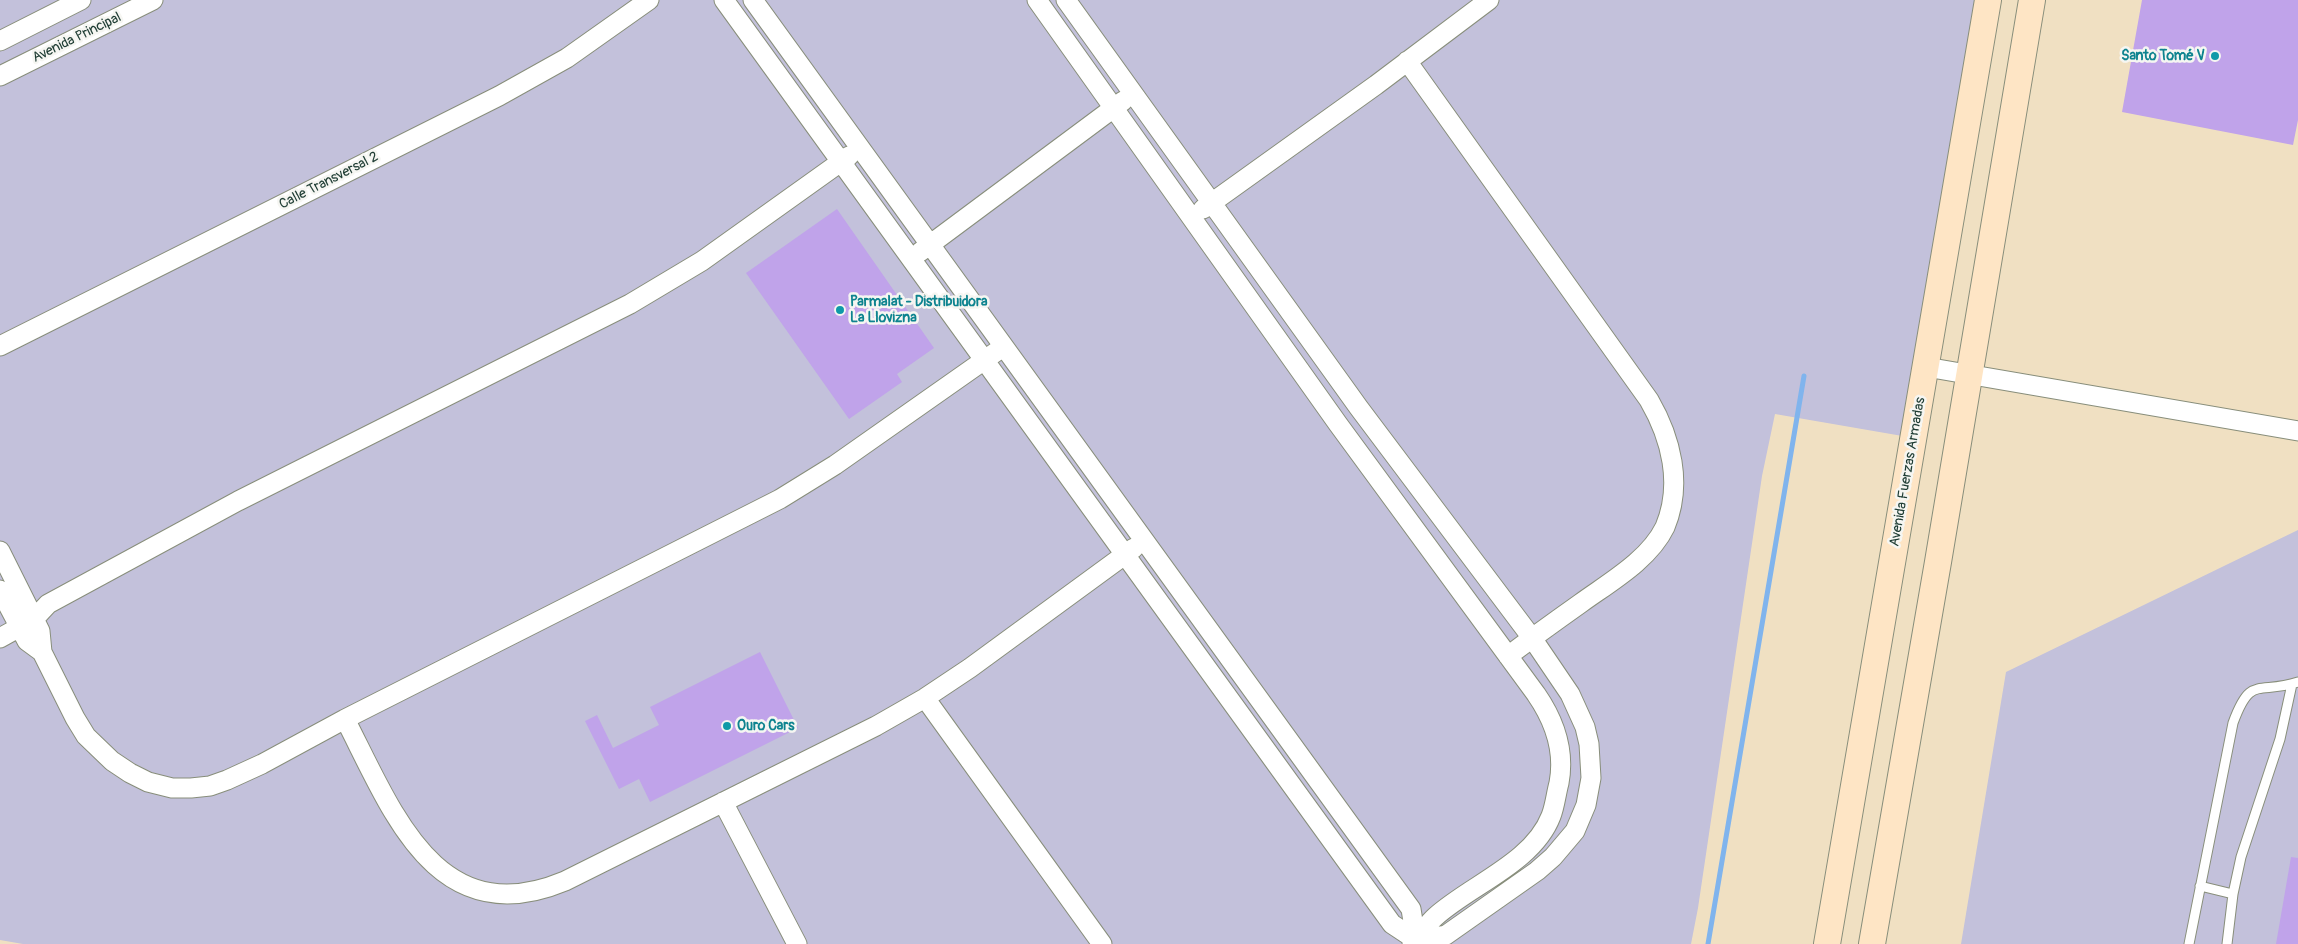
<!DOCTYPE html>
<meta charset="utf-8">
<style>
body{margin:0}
canvas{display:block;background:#f0e0c2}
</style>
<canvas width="2298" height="944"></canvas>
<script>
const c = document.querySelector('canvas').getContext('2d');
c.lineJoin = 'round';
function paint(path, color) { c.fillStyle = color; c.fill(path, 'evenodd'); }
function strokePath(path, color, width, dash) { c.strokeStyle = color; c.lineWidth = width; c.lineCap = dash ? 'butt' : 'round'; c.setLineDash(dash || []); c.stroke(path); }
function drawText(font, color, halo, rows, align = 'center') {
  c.font = font + ' Pangolin,sans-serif'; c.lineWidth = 5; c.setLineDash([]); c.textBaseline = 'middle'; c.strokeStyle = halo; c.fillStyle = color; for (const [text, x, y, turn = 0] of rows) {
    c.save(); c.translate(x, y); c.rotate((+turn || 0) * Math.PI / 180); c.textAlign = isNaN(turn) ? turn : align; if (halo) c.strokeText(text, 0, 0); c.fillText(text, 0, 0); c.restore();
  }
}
const industrial = new Path2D(`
 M0 0H1988L1914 438 1775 414 1762 476 1698 908 1691 944H23L0 940Z
 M2298 530V944H1961L2006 672Z`);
const stream = new Path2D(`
 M1708 944 1804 376`);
const building = new Path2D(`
 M2142 0H2298V120L2293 145 2122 112Z
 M837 209 934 348 897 374 902 382 849 419 746 273Z
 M760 652 798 728 650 802 639 779 619 789 585 721 597 715 613 748 659 725 650 707Z
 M2291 857 2298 858V944H2276Z`);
const lane = new Path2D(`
 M2200 886 2233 894
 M2189 944 2233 723C2251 674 2258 695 2298 682
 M2227 944 2233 894 2241 857 2280 739 2292 684`);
const street = new Path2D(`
 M724 0 1392 924 1416 940 1446 935 1537 871 1553 857 1575 831 1586 805 1591 778 1589 744 1585 727 1570 694 1532 638 1359 408 1066 0
 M753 0 1411 909 1416 940
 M1037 0 1338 424 1536 694C1554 720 1565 751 1559 783 1556 794 1555 806 1551 816 1533 863 1470 885 1435 917 1426 925 1421 936 1412 942
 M0 41 81 0
 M1407 61 1649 400C1671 438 1683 484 1665 527 1649 560 1610 582 1581 603 1557 620 1532 638 1508 656
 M0 76 153 0
 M1203 209 1376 85 1489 0
 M920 252 1123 101
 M0 346 499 96 567 58 649 0
 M1926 367 2298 431
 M0 551 40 631 42 652 75 718 86 736 112 761 130 773 148 782 172 788H191L210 786 227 780 262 764 345 719 780 499 835 465 1003 347
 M0 590 27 641 42 652
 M0 638 34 619 48 604 238 501 630 304 702 261 849 156
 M925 698 1102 944
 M345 719C392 810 436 935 565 881L876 726 925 698 970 668 1134 548
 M723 802 797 944`);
const secondary = new Path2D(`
 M1827 944 1988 0
 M1872 944 1938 562 2032 0`);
const markers = [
 [2215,56,5,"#0f9aa8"],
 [840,310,5,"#0f9aa8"],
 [727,726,5,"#0f9aa8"]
];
const streetNames = [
 ["Avenida Principal",77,38,-26],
 ["Calle Transversal 2",329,181,-27],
 ["Avenida Fuerzas Armadas",1908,472,-80]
];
const cultureNames = [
 ["Santo Tomé V",2205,56,"right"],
 ["Parmalat - Distribuidora",850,302],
 ["La Llovizna",850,318],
 ["Ouro Cars",737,726]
];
paint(industrial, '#c3c1db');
strokePath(stream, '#80b4ed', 5);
paint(building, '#c0a3ea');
strokePath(lane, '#888e7b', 11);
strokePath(street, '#888e7b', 21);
strokePath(secondary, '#888e7b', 28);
strokePath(lane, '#fff', 9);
strokePath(street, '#fff', 19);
strokePath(secondary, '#fee5c5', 26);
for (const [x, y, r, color] of markers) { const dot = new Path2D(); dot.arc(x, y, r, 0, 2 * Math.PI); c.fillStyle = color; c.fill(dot); strokePath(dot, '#f6f6f2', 2); }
drawText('14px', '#1f3d34', '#f6f6f2', streetNames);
drawText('bold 14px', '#0d838f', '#f6f6f2', cultureNames, 'left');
</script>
